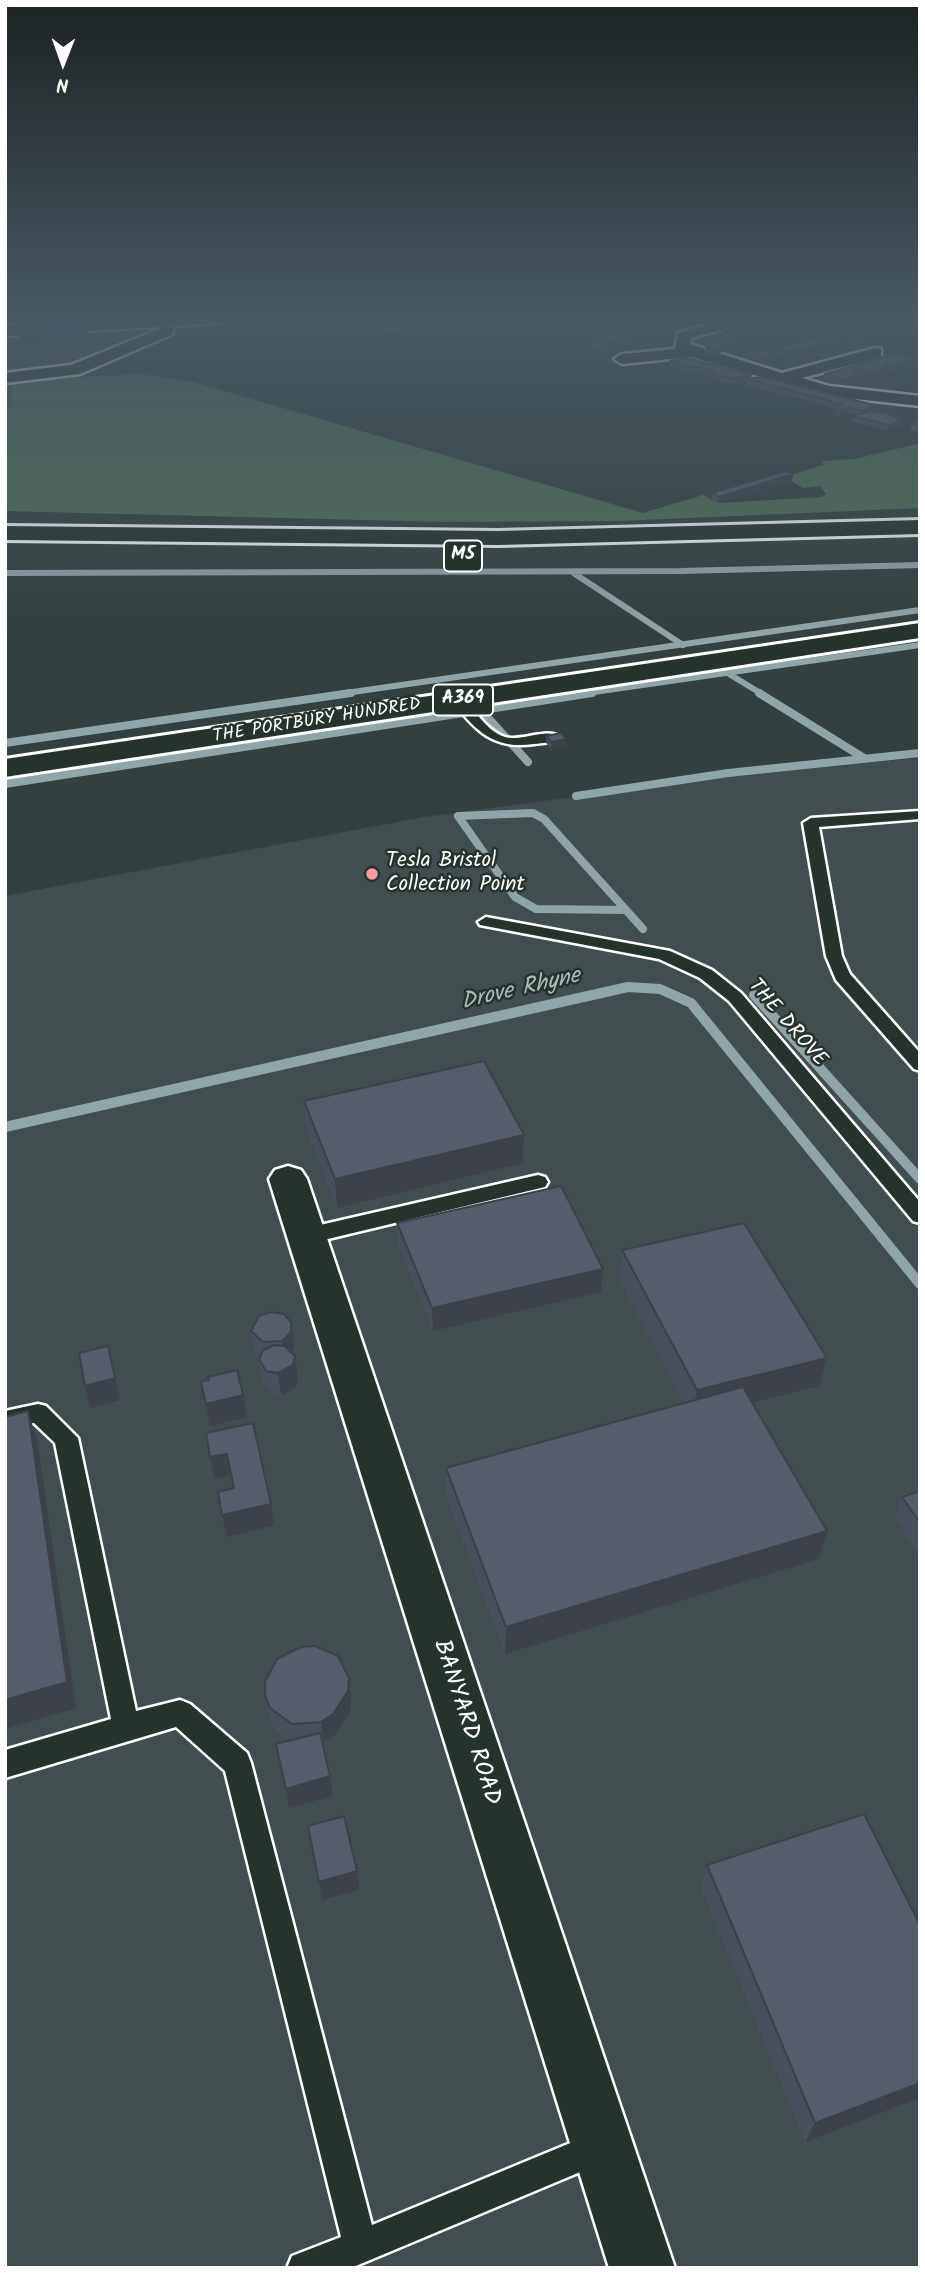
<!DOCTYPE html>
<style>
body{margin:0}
#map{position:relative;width:925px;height:2273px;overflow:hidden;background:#34403f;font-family:Kalam,sans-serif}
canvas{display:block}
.frame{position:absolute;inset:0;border:7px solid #fff;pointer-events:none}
.north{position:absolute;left:28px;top:28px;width:70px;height:70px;-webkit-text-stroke:5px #26332d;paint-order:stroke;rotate:181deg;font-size:19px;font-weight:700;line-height:28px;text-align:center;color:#fff}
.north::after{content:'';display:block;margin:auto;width:24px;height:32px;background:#fff;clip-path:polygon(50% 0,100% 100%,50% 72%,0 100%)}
</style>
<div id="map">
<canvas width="925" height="2273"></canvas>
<div class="frame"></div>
<div class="north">N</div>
</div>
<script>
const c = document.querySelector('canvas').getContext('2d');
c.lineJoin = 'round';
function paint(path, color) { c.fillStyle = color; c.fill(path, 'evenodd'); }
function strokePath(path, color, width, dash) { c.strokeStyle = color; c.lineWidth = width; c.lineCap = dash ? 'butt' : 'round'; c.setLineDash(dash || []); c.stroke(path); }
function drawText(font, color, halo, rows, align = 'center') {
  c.font = font + ' Kalam,sans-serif'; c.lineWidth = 5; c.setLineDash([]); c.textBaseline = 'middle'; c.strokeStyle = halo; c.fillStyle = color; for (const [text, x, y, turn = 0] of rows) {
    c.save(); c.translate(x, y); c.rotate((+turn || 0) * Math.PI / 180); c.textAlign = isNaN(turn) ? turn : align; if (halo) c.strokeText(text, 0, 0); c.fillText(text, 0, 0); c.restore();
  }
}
const built = new Path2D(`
 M152 331 149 335 62 369 5 376V336Z
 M920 758V2268H5V896L424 817 775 770Z`);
const green = new Path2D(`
 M341 318H424C403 344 367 327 341 318Z
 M140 374 193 382 643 513 703 495 718 503 822 497 826 494 820 486 803 488 785 477 823 465 822 461 854 459 917 444H920V508L620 521 443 522 5 511V381Z`);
const streamFar2 = new Path2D(`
 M572 572 683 645
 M5 573 681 571 920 565
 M729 674 762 694
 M339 694 920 610
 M580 694 920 645`);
const streamFar1 = new Path2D(`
 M759 693 864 758
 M480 709 528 762
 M5 743 351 693
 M5 784 592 693
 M576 796 728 773 920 753
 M533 813 544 819 626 910 536 909 515 897 458 816Z
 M626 910 643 929`);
const stream = new Path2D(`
 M754 995 920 1179
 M5 1127 628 987 660 989 691 1003 920 1284`);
const lane = new Path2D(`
 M454 697H464C475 711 487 731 505 737 521 742 547 727 560 737 553 743 543 743 534 744 494 750 475 731 452 700Z
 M920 811V819L819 827 842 956 850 974 920 1053V1071L914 1069 836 980 826 956 803 823 811 818Z
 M486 917 670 951 712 970 741 993 920 1202V1223L913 1221 729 1001 700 978 659 959 480 925 478 922Z
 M538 1175 545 1177 548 1182 545 1187 307 1244 300 1241 297 1236 300 1231 307 1228Z
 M38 1404 46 1406 78 1438 136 1711 180 1700 190 1704 247 1753 251 1763 372 2225 597 2132 609 2136 613 2148 609 2160 351 2268H287L292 2256 341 2237 225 1771 176 1727 5 1778V1750L111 1719 55 1443 34 1423 5 1429V1411Z`);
const street = new Path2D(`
 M137 318H227L219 323 5 336V326Z
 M729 318H755L778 326 770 331 741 325 697 336 691 339 690 344 782 373 875 348 881 349V357L802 378 829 386 920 396V406L828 396 690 357 622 364 614 359 622 354 675 349 678 333Z
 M167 326 173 328V334L80 374 5 383V373L71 365Z
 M288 1166 301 1170 307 1179 675 2268H609L269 1179 275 1170Z`);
const primary = new Path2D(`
 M920 623V638L5 777V759Z`);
const highway = new Path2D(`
 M920 520V534L498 545 5 540V526L498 531Z`);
const wall = new Path2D(`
 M457 318H501V327H486L485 324H468V321H457Z
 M502 318H534L510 319 509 323H502Z
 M539 318H580L556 319V323L549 325H542Z
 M585 318H602L601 321 587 322Z
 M775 318H811L822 327 807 331Z
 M880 318H906L905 323 891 327V331L881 334 873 332V334L866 337 870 338 869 343 860 346 851 343 852 338 855 337 853 336 827 348 835 350 834 356 826 358 816 355 817 350 798 355 806 358 805 363 796 365 788 362V357H790L775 353V348L825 336 826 332 861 325 862 323 879 321Z
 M920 318V321L918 322 908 319Z
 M646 321 670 325 675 339 606 352 592 349 593 339 605 336V333L616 334 646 327Z
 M86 324 88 339 85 357H45L38 356 36 345 21 347 18 333Z
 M780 324 778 334 736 344 735 347 713 355 705 352 706 347H707L704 346V340H706V338H722L723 329Z
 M750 352 777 360 765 364 749 357Z
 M897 353 917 364 895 370H889L888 372 869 377 862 375 861 380 842 385 825 379V374Z
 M670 361 751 379 873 411 897 416V418L900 421 901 427 887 430 852 422 853 416 856 415 849 413 840 416 834 414 835 410 827 407 828 406 746 385V381L735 383 711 380V377L701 373 682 372 669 366Z
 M918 368H920V377H918L919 374H917Z
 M5 387H10L13 407 5 408Z
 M920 421V433L910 429 911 423Z
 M793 474 792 480 718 503 711 499 712 493Z
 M546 736 566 746 551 749 546 743Z
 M304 1101 524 1135 523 1163 337 1208 306 1129Z
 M397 1223 603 1269 601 1292 433 1331 398 1245Z
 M622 1250 827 1358 819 1386 753 1403 819 1559 505 1654 446 1496V1468L684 1403 619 1279Z
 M291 1322 294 1344 293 1354 295 1356 298 1378 296 1387 281 1396 269 1393 262 1381 259 1358 254 1353 251 1331Z
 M920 1491V1557L895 1518 902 1497Z
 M265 1696 351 1699 350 1711 336 1734 322 1742 330 1776 333 1796 289 1808 276 1744 291 1741 274 1728 269 1716Z
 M707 1865 920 2098 805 2142 701 1888Z`);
const shadedWall = new Path2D(`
 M556 318V323L549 325V320Z
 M595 318H602L601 321 595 322Z
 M719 318H734L719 322Z
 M893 318H906L905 323 891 327V331L881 334V329L891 326Z
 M84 320 85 330 86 324 88 339 85 357 82 324Z
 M822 322V327L807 331 808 326Z
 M780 324 778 334 736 344 737 334Z
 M874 328 873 334 861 339 862 334Z
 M46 329 48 343 35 342 36 345 21 347 18 333Z
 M676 329 675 339 606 352 607 342Z
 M853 331V336L830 347 791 357 792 352Z
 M870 338 869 343 860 346 861 341Z
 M736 342 735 347 713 355V350Z
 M835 350 834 356 826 358V353Z
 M778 355 777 360 765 364 766 358Z
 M806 358 805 363 796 365 797 360Z
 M918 358 917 364 895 370 896 364Z
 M889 367 888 372 869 377 870 372Z
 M862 374 861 380 842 385 843 380Z
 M751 375V381L747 379 746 381 735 383V378Z
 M874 405 873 411 862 417 863 411Z
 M849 408V413L840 416 841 410Z
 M901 419 900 422H902L901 427 887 430 888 425Z
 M793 474 792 480 718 503 719 497Z
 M566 739V746L551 749V742Z
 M524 1135 523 1163 337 1208 335 1179Z
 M603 1269 601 1292 433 1331 432 1308Z
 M291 1322 294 1344 293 1354 285 1363 282 1341Z
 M108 1346 120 1400 91 1408 85 1386Z
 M295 1356 298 1378 296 1387 281 1396 278 1373Z
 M827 1358 819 1386 692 1418 697 1390Z
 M243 1395 247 1417 210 1426 206 1404Z
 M28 1411 37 1439 76 1708 5 1729V1700Z
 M227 1454 231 1475 215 1479 210 1457Z
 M271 1504 274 1525 227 1537 222 1515Z
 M827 1531 819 1559 505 1654 506 1627Z
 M349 1678 351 1699 350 1711 336 1734 323 1742 321 1722Z
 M330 1776 333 1796 289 1808 286 1789Z
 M357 1871 359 1890 322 1900 319 1882Z
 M920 2083V2098L805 2142 815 2123Z`);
const building = new Path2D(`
 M542 318H554L549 320H542Z
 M788 318H811L822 322 808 326Z
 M766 319 780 324 737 334 723 329Z
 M876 319 891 326 881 329 862 323Z
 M84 320 82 324H86L83 342 43 343 35 342 42 338 46 329 18 333 22 321Z
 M668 320 670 325H649L646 321Z
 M858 324 874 328 862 334 853 331 831 342 792 352 775 348 833 334 826 332Z
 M667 325 676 329 607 342 593 339 610 335 605 333 616 334 640 327Z
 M861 335 870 338 861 341 852 338Z
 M714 336 736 342 713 350 706 347 716 344 704 340 709 339 706 338Z
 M826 347 835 350 826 353 817 350Z
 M762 350 778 355 766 358 750 352Z
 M897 353 918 358 896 364H882L889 367 870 372 860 369 852 371 862 374 843 380 825 374Z
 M797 355 806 358 797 360 788 357Z
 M687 358 751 375 735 378 711 375 716 373 701 367H683L670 361Z
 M762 377 874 405 863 411 849 408 841 410 835 408 842 405 828 402 831 401 747 379Z
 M5 387H10V392H5Z
 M872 411 897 416 895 417 901 419 897 420 902 422 888 425 853 416Z
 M920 421V427L911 423Z
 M786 471 793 474 719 497 712 493Z
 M561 733 566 739 551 742 546 736Z
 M484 1061 524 1135 335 1179 304 1101Z
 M561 1186 603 1269 432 1308 397 1223Z
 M744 1223 827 1358 697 1390 622 1250Z
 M271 1312 284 1314 291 1322V1332L282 1341 263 1342 251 1331 259 1316Z
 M274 1345 285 1346 295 1356 293 1365 278 1373 266 1371 259 1359 263 1350Z
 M108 1346 115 1378 85 1386 79 1353Z
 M237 1370 243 1395 206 1404 201 1382 209 1380 208 1377Z
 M743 1387 827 1531 506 1627 446 1468Z
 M28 1411 67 1682 5 1700V1417Z
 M253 1423 271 1504 222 1515 218 1492 234 1488 227 1454 210 1457 206 1433Z
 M920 1491V1523L902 1497Z
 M315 1646 338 1656 349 1678 348 1691 333 1714 321 1722 292 1724 270 1708 265 1696V1682L277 1659 301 1647Z
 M320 1733 330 1776 286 1789 276 1744Z
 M864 1814 920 1925V2083L815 2123 707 1865Z
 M344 1816 357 1871 319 1882 308 1826Z`);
const markers = [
 [372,874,7,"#ff9aa2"]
];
const farStreetnames = [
 ["THE PORTBURY HUNDRED",317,722,-9]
];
const shields = [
 [463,556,38],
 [463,700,60]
];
const shieldNames = [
 ["M5",463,556],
 ["A369",463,700]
];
const poiNames = [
 ["Tesla Bristol",386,862],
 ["Collection Point",386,886]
];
const streetNames = [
 ["THE DROVE",786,1024,49]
];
const waterNames = [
 ["Drove Rhyne",521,991,-13]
];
const nearStreetnames = [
 ["BANYARD ROAD",465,1723,72]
];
paint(built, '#424d50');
paint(green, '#506d56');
strokePath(streamFar2, '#91a4a8', 6);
strokePath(streamFar1, '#91a4a8', 8);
strokePath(stream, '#91a4a8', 10);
strokePath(lane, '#fff', 5);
strokePath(street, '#fff', 5);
strokePath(primary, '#fff', 6);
strokePath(highway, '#fff', 6);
paint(lane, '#26332d');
paint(street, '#26332d');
paint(primary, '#26332d');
paint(highway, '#26332d');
paint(wall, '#4a505b');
paint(shadedWall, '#3c414a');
paint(building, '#565d6a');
strokePath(building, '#3c414a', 2);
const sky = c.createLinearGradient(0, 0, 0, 636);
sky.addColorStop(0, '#1d2323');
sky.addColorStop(0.5, '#4a5963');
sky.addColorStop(1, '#4a596300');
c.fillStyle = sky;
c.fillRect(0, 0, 925, 636);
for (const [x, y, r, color] of markers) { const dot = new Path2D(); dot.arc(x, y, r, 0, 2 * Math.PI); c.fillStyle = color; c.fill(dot); strokePath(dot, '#26332d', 2.5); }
drawText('18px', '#fff', '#26332d', farStreetnames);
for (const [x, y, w] of shields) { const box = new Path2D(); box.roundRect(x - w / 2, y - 15.5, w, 31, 5); c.fillStyle = '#26332d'; c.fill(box); strokePath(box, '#fff', 2); }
drawText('bold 19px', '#fff', null, shieldNames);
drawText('21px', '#fff', '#26332d', poiNames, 'left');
drawText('21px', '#fff', '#26332d', streetNames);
drawText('italic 23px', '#adbbbe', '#26332d', waterNames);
drawText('24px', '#fff', '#26332d', nearStreetnames);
</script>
